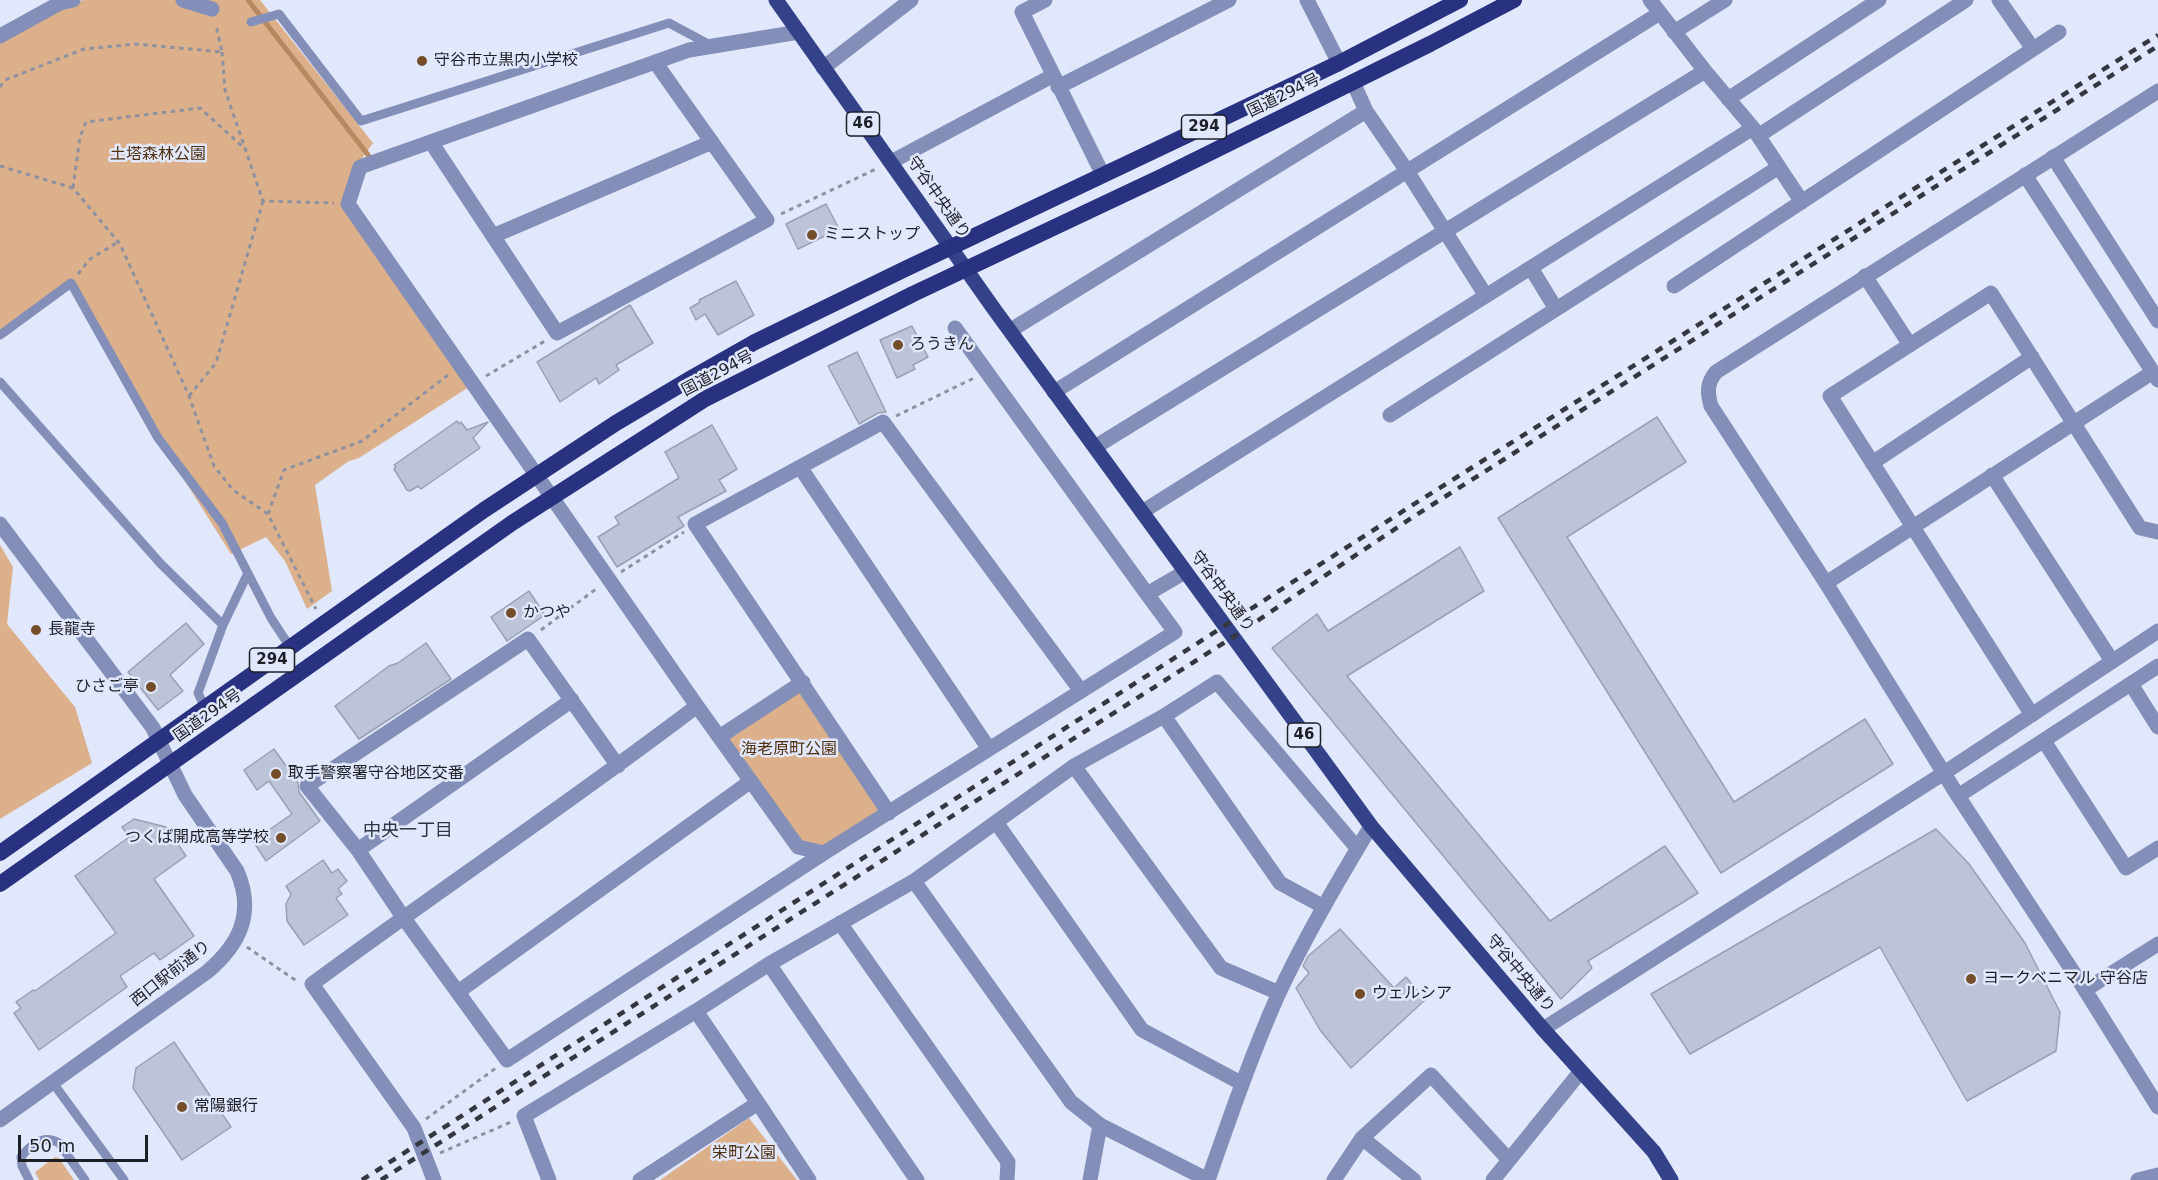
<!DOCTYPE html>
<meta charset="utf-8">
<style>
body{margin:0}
#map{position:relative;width:2158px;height:1180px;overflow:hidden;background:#e2e8fc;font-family:"DejaVu Sans",sans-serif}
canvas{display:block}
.scale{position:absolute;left:18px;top:1135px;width:130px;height:27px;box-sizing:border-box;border:3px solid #1d1f26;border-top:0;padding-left:8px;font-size:18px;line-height:21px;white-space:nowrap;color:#1d1f26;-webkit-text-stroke:4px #e2e8fc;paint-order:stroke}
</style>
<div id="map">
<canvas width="2158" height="1180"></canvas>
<div class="scale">50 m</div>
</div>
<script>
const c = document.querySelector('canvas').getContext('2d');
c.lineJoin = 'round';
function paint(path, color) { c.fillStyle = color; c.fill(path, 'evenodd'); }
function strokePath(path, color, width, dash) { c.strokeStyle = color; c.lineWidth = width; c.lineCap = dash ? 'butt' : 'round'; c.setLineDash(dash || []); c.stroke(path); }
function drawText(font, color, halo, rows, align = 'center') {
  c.font = font + ' "DejaVu Sans","Noto Sans JP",sans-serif'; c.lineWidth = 5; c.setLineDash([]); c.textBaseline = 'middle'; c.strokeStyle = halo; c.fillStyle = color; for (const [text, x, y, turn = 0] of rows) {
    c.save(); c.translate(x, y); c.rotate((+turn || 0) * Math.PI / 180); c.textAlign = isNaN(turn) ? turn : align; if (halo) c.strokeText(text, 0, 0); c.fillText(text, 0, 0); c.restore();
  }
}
const green = new Path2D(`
 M84 0H260L373 143 358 164 348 204 472 385 359 458 349 461 315 485 332 591 307 609 285 561 266 537 231 554 132 397 68 286 0 334V36L50 8Z
 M0 545 13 567 7 624 75 707 92 763 0 819Z
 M803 682 889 813 824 853 798 847 719 737Z
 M749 1118 797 1180H660Z
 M55 1157 59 1158 74 1180H39L35 1172Z`);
const stream = new Path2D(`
 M248 0 372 160`);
const building = new Path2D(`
 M826 204 839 229 798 249 786 224Z
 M736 281 754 315 718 335 705 314 696 320 690 308 700 302 699 300Z
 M630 305 653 343 616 365 619 370 599 384 596 378 560 402 537 362Z
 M912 326 928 357 913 365 915 369 897 378 880 340Z
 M857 352 886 412 878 413 859 424 828 366Z
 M1657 417 1686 462 1567 537 1734 802 1865 719 1893 764 1721 873 1498 518Z
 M457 421 459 424 461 422 467 430 488 422 473 438 480 448 421 489 418 486 410 491 407 490 394 469 396 467 394 465Z
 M712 425 737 469 719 480 726 491 678 517 684 526 617 567 598 537 619 524 615 517 679 478 665 452Z
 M1460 547 1484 591 1347 676 1550 921 1665 846 1698 893 1588 961 1592 968 1561 999 1272 648 1317 614 1328 631Z
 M529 591 545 615 507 641 491 617Z
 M186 623 204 644 170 675 183 691 158 710 128 672Z
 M426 643 451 679 359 739 335 706 389 666 398 663Z
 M274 749 298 783 299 792 320 821 266 861 253 841 292 814 269 781 257 790 244 770Z
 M134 819 166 827 186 856 154 879 194 936 160 960 154 953 120 976 127 987 39 1050 14 1013 21 1008 16 1002 33 990 35 991 116 933 75 876 129 837 122 827Z
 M1936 829 1969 864 2025 943 2060 1012 2056 1051 1967 1101 1880 947 1690 1054 1651 994Z
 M323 860 332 873 338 869 347 881 338 889 342 894 336 898 348 915 304 945 287 921 286 904 291 894 286 886Z
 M1340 929 1394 988 1406 977 1425 1000 1351 1068 1320 1030 1296 988 1309 973 1303 966 1308 956Z
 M174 1042 231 1127 182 1160 133 1088 136 1068Z`);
const path = new Path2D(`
 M222 52 225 90 263 201 334 203
 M0 87 5 80 84 49 136 44 222 52 216 25
 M0 166 73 188 120 244 189 396 214 466 233 490 268 514 316 609
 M73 188 80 137 86 122 200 108 243 147
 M781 214 876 169
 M78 274 90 259 118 242
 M486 376 545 341
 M189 396 216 363 263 201
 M896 416 974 378
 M268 514 284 470 362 441 448 375
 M621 572 684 532
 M541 630 596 589
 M247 947 298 982
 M426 1119 496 1068
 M440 1153 511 1122`);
const service = new Path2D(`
 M251 22 279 14 361 121 669 23 712 46
 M0 335 71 283 158 438 222 523 271 618 290 647
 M0 382 160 563 223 625
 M205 708 198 693 223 625 248 573
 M53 1083 124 1180
 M29 1180 22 1166 21 1157C31 1144 44 1134 59 1143L85 1180`);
const minor = new Path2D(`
 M1045 0 1022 12 1103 175
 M1307 0 1339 63
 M1650 0 1705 71 1753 128 1802 202
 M1999 0 2033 49
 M799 32 689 50 360 167 348 204 697 706 798 847 824 853 1175 632 1147 594 1185 572
 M1674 32 1725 0
 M823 68 911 0
 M1353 82 1366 111 1407 171 1486 296
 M1058 87 1229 0
 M1728 99 1879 0
 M1758 136 1966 0
 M431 142 557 333 767 220 655 62
 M2053 157 2158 321
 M891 162 1052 76
 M2025 175 2158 380
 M493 236 712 142
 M1531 268 1556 309
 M1865 276 1910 345
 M1674 286 2059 32
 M955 328 1147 594
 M1011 330 1366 111
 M1054 392 1660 13
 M1390 415 1779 167
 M1095 447 1705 71
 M1872 463 2032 357
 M800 467 989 749
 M1992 475 2112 661
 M1142 512 1753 128
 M0 524 153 728 159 741
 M1826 583 2153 372
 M2131 684 2158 727
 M2032 715 1830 396 1991 293 2140 528 2158 532
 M1164 716 1280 883 1324 907
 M719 737 803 682
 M2044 741 2126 868 2158 848
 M618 766 528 639 307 786 358 850 403 917 507 1060 824 853
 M1074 766 1221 968 1279 993
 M1958 796 2158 666
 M889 813 695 524 883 422 1081 691
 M996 822 1142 1030 1241 1083
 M358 850 572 700
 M914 881 1071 1102 1100 1125 1208 1180
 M840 923 1008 1162 1007 1180
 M769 964 917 1180
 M2085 990 2158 944
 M458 992 751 781
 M1543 1029 1944 773 2158 631
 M758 1103 809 1180
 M1362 1138 1431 1075 1509 1160
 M434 1180 414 1128 312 984C439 890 571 802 697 706
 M549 1180 524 1116 696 1011
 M640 1180 758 1103 696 1011 769 964 914 881 1074 766 1164 716 1217 682 1357 848
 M1090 1180 1100 1125
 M1208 1180C1230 1117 1251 1056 1278 995 1305 937 1338 881 1371 826
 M1334 1180 1362 1138 1414 1180
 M1493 1180 1581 1071`);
const tertiary = new Path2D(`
 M183 0 212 9
 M0 36 60 3 73 0
 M2158 91 1716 372C1707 383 1707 392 1711 406L1826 583 1958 796 2085 990 2158 1107
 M0 1120 207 972C240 944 255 913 237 871L185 795 159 741
 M2138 1180 2158 1175`);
const primary = new Path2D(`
 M776 0 994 309 1371 826 1543 1029 1654 1152 1671 1180`);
const trunk = new Path2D(`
 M0 853 484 510 616 423 690 379 755 342 903 270 1339 63 1460 0
 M0 884 512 523 705 399 913 294 1163 176 1430 44 1514 0`);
const rail = new Path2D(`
 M362 1180 1411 506 2158 35
 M381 1180 1233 637 1416 515 2158 46`);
const markers = [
 [422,61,6,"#744d2b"],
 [812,235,6,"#744d2b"],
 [898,345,6,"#744d2b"],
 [511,613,6,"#744d2b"],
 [36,630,6,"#744d2b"],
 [151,687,6,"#744d2b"],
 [276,774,6,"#744d2b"],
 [281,838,6,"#744d2b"],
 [1971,979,6,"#744d2b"],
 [1360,994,6,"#744d2b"],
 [182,1107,6,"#744d2b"]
];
const shields = [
 [863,124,33],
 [1204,127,45],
 [272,660,45],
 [1304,735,33]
];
const shieldNames = [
 ["46",863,124],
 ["294",1204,127],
 ["294",272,660],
 ["46",1304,735]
];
const poiNames = [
 ["守谷市立黒内小学校",434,61],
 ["ミニストップ",824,235],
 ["ろうきん",910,345],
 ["かつや",523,613],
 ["長龍寺",48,630],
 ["ひさご亭",139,687,"right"],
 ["取手警察署守谷地区交番",288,774],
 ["つくば開成高等学校",269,838,"right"],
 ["ヨークベニマル 守谷店",1983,979],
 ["ウェルシア",1372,994],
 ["常陽銀行",194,1107]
];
const streetNames = [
 ["国道294号",1284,96,-26],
 ["守谷中央通り",938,198,55],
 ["国道294号",718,374,-28],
 ["守谷中央通り",1222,592,54],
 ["国道294号",208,716,-35],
 ["西口駅前通り",171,974,-38],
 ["守谷中央通り",1520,974,50]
];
const parkNames = [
 ["土塔森林公園",158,155],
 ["海老原町公園",789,750],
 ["栄町公園",744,1154]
];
const neighbourhoodNames = [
 ["中央一丁目",408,831]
];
paint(green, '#dcb08b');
strokePath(stream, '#b88961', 5);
paint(building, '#bec4d7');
strokePath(building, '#9a9fb2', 1.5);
strokePath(path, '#8d91a0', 3, [4.5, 4.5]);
strokePath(service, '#838fb8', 9);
strokePath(minor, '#838fb8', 15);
strokePath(tertiary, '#838fb8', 15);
strokePath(primary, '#344289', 15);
strokePath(trunk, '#283280', 16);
strokePath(rail, '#34373f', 4.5, [8, 8]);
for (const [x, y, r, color] of markers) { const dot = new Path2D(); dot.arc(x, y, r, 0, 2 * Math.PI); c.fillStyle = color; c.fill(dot); strokePath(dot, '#e2e8fc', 2); }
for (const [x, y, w] of shields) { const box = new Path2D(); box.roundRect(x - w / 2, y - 12, w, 24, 4.5); c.fillStyle = '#e2e8fc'; c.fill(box); strokePath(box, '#1d1f26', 1.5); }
drawText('bold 15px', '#1d1f26', null, shieldNames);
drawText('16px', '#1d1f26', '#e2e8fc', poiNames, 'left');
drawText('16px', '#1d1f26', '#e2e8fc', streetNames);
drawText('16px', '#513010', '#e2e8fc', parkNames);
drawText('18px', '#2f3342', '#e2e8fc', neighbourhoodNames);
</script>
